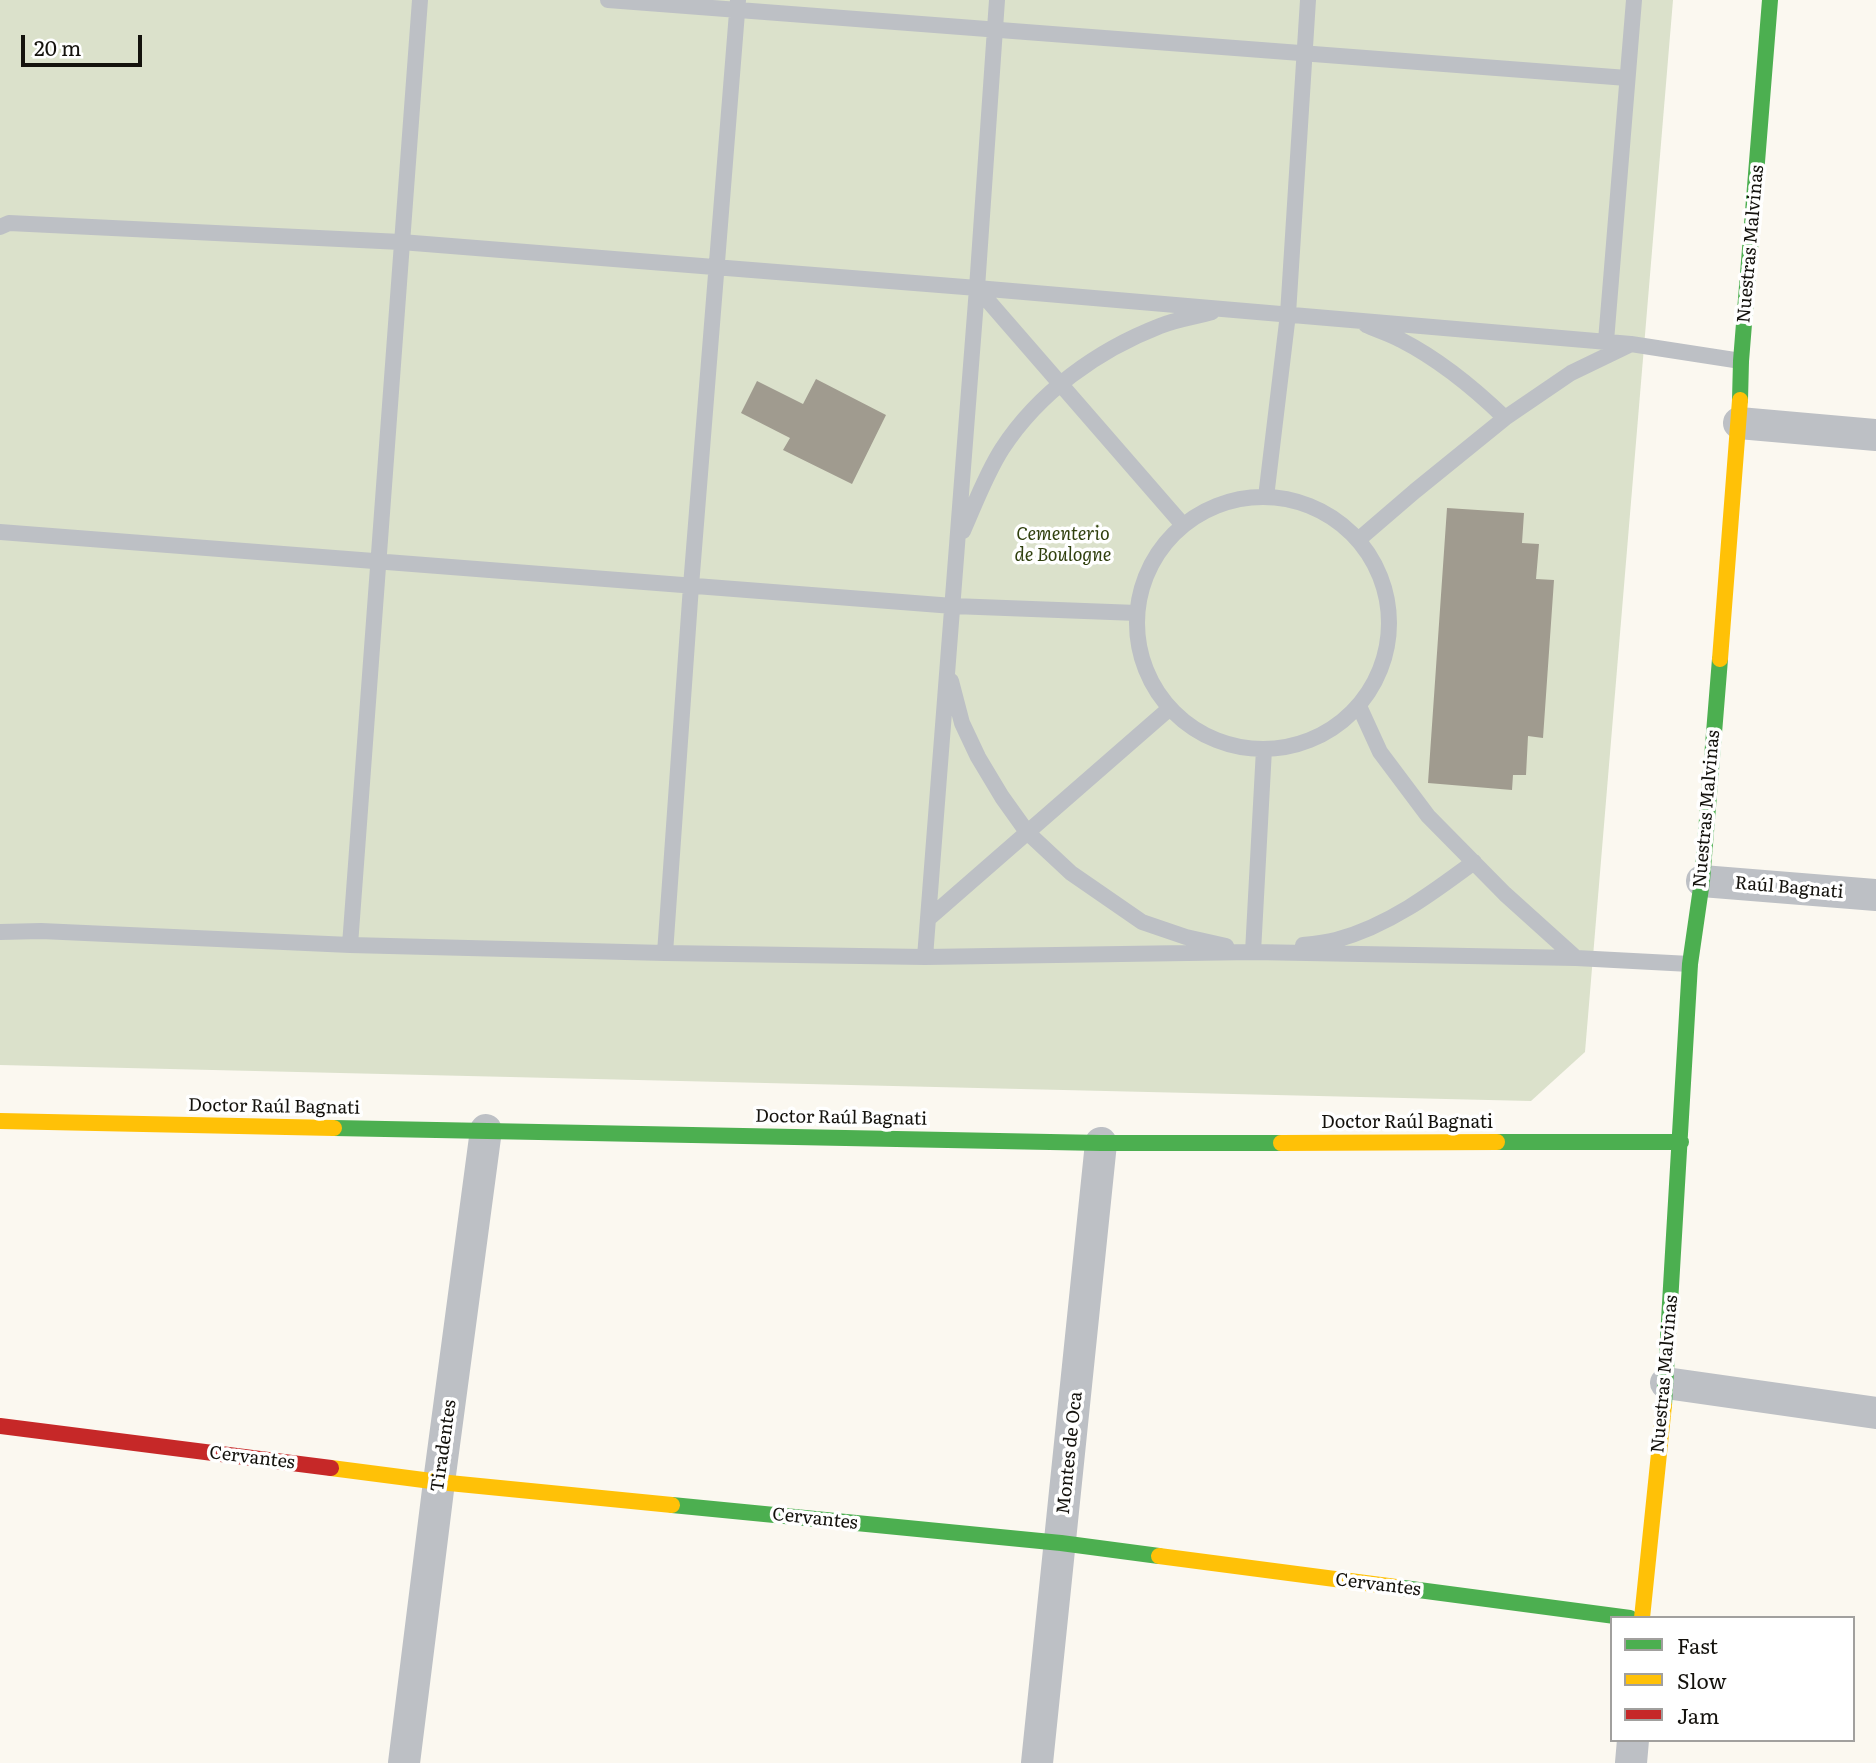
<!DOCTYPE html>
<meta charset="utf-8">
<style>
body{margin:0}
#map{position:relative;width:1876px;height:1763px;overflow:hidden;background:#fbf8f0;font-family:Literata,serif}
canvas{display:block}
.legend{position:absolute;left:1610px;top:1616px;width:245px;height:126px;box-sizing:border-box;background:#fff;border:2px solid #a1a09e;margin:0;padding:9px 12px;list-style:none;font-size:21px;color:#14120d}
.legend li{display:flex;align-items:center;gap:14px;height:35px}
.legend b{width:35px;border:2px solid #a1a09e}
.scale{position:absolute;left:21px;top:35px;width:121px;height:32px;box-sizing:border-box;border:4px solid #14120d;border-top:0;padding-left:9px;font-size:21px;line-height:24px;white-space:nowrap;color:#14120d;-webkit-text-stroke:5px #fff;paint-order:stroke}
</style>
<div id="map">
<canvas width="1876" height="1763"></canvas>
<ul class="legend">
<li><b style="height:9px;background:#4caf50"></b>Fast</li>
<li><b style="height:9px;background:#ffc107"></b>Slow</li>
<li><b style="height:9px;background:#c62828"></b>Jam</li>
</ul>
<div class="scale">20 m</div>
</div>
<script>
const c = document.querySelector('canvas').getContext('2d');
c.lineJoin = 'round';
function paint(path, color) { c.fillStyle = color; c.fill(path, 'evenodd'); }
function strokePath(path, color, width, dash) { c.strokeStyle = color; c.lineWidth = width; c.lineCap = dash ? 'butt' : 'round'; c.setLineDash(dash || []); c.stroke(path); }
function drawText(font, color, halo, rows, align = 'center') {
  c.font = font + ' Literata,serif'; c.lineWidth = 7; c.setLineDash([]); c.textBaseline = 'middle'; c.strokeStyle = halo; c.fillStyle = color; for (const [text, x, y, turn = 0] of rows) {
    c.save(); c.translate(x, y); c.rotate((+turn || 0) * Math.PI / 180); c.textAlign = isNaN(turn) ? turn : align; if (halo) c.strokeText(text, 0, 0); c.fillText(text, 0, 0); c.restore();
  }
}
const green = new Path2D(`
 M0 0H1673L1585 1052 1531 1101 0 1065Z`);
const building = new Path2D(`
 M816 379 886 415 852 484 783 450 790 438 741 413 757 381 803 404Z
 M1447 508 1524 513 1522 543 1539 544 1536 579 1554 580 1543 738 1528 736 1526 775H1513L1512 790 1428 783Z`);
const lane = new Path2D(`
 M608 0 1627 78
 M0 227 9 223 401 242 977 288 1631 344 1741 361
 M977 288 1183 525
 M1366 325C1377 330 1390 334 1401 340 1440 360 1474 388 1505 418
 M1606 341 1634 0
 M1266 497 1288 314 1308 0
 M1137 623a126 126 0 1 1 252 0a126 126 0 1 1-252 0Z
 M963 531C975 504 986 474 1002 449 1039 392 1098 350 1160 326 1177 319 1195 317 1212 312
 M0 532 953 606 1137 613
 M1358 540 1415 491 1505 418 1571 373 1629 345
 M951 681 962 723 978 757 1002 797 1027 832 1071 873 1142 922 1186 937 1226 946
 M1359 706 1380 752 1428 816 1505 894 1576 958
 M928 919 1170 708
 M0 932 41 931 350 945 665 953 925 957 1253 952 1576 958 1690 964
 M350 945 420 0
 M1303 945C1314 944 1325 943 1336 940 1388 926 1431 894 1474 862
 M1253 952 1264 749
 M665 953 691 586 738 0
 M925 957 977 288 997 0`);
const street = new Path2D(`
 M1739 423 1876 435
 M1702 881 1876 895
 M1666 1383 1876 1413
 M404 1763 439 1482 486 1130
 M1037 1763 1101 1143
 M1631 1763 1633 1740`);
const fast = new Path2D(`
 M1740 400 1741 361 1770 0
 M334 1128 1101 1143H1281
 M1497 1142H1681
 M1664 1405 1690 964 1702 881 1720 659
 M672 1505 1061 1543 1159 1556
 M1396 1587 1630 1618`);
const slow = new Path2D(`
 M1720 659 1740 400
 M0 1121 334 1128
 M1281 1143 1497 1142
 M331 1468 439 1482 672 1505
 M1159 1556 1396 1587
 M1642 1618 1664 1405`);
const jam = new Path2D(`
 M0 1426 331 1468`);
const streetNames = [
 ["Nuestras Malvinas",1751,244,-85],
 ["Nuestras Malvinas",1707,809,-85],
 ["Raúl Bagnati",1789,888,5],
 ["Doctor Raúl Bagnati",274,1107,1],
 ["Doctor Raúl Bagnati",841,1118,1],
 ["Doctor Raúl Bagnati",1407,1123],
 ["Nuestras Malvinas",1665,1374,-85],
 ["Tiradentes",444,1446,-82],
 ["Montes de Oca",1070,1453,-84],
 ["Cervantes",252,1458,7],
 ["Cervantes",815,1519,6],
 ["Cervantes",1378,1585,7]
];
const parkNames = [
 ["Cementerio",1063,535],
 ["de Boulogne",1063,556]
];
paint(green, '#dbe1cb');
paint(building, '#a09b8f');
strokePath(lane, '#bdc0c5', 16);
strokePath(street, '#bdc0c5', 32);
strokePath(fast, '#4caf50', 16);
strokePath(slow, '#ffc107', 16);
strokePath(jam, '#c62828', 16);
drawText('18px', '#14120d', '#fff', streetNames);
drawText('italic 18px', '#30400e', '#fff', parkNames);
</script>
